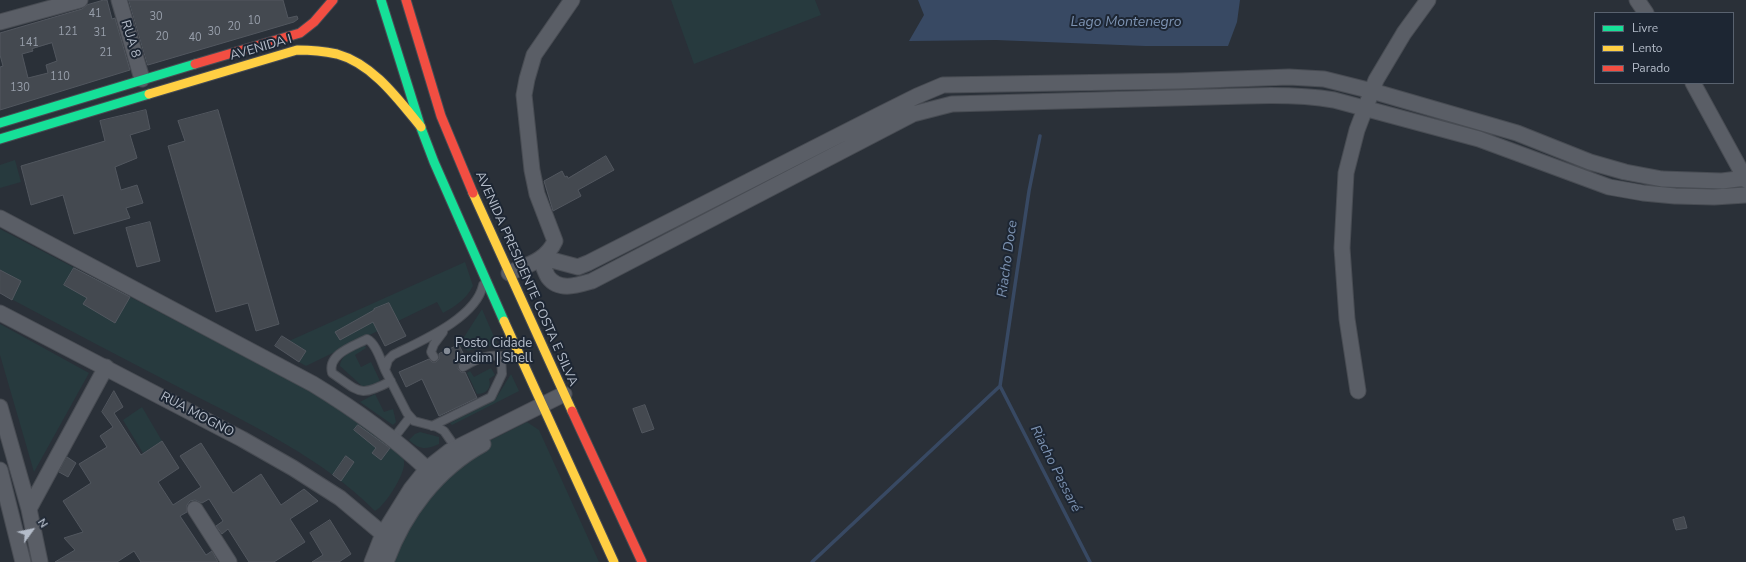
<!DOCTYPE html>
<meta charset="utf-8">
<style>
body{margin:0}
#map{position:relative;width:1746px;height:562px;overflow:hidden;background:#2a3038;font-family:"Nunito Sans",sans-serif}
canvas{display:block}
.legend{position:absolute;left:1594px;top:12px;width:140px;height:72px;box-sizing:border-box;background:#1d2633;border:1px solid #59626f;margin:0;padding:5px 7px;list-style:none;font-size:12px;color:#b4bcc9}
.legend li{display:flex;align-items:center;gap:8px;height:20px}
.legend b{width:20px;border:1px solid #59626f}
.north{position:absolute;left:12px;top:510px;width:40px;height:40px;-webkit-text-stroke:3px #1d2633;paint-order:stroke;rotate:57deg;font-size:11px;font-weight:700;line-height:16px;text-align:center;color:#b4bcc9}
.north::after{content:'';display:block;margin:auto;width:14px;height:18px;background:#b4bcc9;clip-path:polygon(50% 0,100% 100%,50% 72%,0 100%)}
</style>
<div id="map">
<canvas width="1746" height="562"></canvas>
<ul class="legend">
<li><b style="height:5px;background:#16e098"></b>Livre</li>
<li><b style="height:5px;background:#ffcf43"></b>Lento</li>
<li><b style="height:5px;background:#f24e42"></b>Parado</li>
</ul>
<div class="north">N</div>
</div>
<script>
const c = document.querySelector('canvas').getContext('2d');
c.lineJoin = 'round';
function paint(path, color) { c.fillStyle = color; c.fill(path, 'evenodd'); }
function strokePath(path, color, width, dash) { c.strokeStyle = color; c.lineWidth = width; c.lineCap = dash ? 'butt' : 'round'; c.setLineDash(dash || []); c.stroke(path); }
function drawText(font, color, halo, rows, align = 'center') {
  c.font = font + ' "Nunito Sans",sans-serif'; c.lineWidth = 4; c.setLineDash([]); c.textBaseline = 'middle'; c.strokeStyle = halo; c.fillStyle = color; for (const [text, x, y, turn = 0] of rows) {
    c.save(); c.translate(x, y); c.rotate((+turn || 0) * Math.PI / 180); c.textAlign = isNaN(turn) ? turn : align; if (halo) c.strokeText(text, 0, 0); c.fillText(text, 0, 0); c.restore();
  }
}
const green = new Path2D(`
 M671 0H815L821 15 694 64Z
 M15 160 21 182 0 188V165Z
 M0 229 320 396 402 455C403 457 404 459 404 462 406 473 385 506 375 511 324 459 250 424 186 391 124 359 62 326 0 293Z
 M465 262 473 286C466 299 456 306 443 313L437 302 306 366 299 362 305 351 289 341Z
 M482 309 498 346H483L468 351 459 345Z
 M0 324 89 373 34 472 0 355Z
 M364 344 366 348 355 355 361 367 371 362 380 381 370 386H362L340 366C341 354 355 349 364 344Z
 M491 368 495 375 489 379C492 388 486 394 477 394L467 373 470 371 474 377Z
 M511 374 519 391 452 425 450 423 495 400Z
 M375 394 384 412 393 409 396 422 393 425 360 402Z
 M142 407 162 441 143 453 123 420Z
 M527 422 539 430 599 562H386L402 525 479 446Z
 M420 432 439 437V444C426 450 420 450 409 440L415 434Z`);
const water = new Path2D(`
 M918 0H1240L1237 22 1228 46H1145L996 40 909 41 924 15Z`);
const stream = new Path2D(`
 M1000 386 1029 191 1040 136
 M1000 386 1090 562
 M812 562 1000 386`);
const building = new Path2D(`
 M104 0H107L112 19 115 18 130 70 0 110V67L3 66 0 55V33L82 9 87 5ZM52 43 57 61 46 65 48 73 28 78 22 54 33 51 32 49Z
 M129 0H283L288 18 297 16 298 19 294 22 148 65Z
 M146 110 150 129 130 135 137 158 115 167 121 190 137 185 143 203 126 208 130 218 74 234 63 195 31 205 21 166 105 141 100 121Z
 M218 110 279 324 256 331 248 303 216 312 168 146 185 141 178 121Z
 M606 156 614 170 578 190 581 196 553 211 544 181 562 171 565 177 567 176 568 178Z
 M150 222 160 261 137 267 126 228Z
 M74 268 130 297 115 323 83 304 87 298 64 285Z
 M0 270 21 281 12 300 0 293Z
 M389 303 406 336 385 346 373 322 340 340 335 332 374 310V309Z
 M282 336 306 351 299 362 275 346Z
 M459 345 466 359 459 364 458 369 461 372H465L477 398 439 416 422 379 406 387 399 372 429 359 432 362H436L439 359V354Z
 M114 391 123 407 114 413 141 455 162 441 179 468 158 482 173 505 201 487 180 456 201 443 233 493 261 474 281 505 304 489 318 501 290 519 305 542 274 562H249L228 529 222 534 216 526 223 521 209 499 202 503 195 500 190 501 187 505V512L180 516 206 555 212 551 218 562H141L134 551 117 562H55L75 550 64 538 83 532 63 501 91 483 79 464 107 447 100 436 113 427 102 412Z
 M645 405 654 429 642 433 633 409Z
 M358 425 390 448 381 460 372 453 376 448 354 430Z
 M346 456 354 462 341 481 333 475Z
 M67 457 76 463 68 477 59 472Z
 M1684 517 1687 528 1676 530 1673 520Z
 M330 520 351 554 339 562H312L323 555 310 533Z`);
const lane = new Path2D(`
 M434 357 431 352 434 344 443 332
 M463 367C487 353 493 354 519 359
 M385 370C381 361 376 343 367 339 354 346 327 354 332 373 360 392 359 398 391 381
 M432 426 491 397 502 374 501 356
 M393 439 410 417
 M456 448 444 431 437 427 414 421 407 413 385 370 388 360 393 355C421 341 476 318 483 285`);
const street = new Path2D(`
 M119 0 142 79
 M1637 0 1646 13
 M0 22 80 0
 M1693 83 1746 180
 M0 218 313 384C354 409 392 436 427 469
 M541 260C543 265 545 272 548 277 559 292 578 285 592 281L913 114 952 104 1246 96C1276 95 1305 95 1334 100L1479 139 1609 187 1643 193 1675 196 1714 197 1746 195
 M541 260 548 259 578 267 588 263 879 115 917 96 943 85 1179 81 1289 77 1324 79 1372 91 1517 133 1590 162 1625 172 1662 179 1722 181 1746 178
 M509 273C527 265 546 261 555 241L537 194 532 170 524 95 527 79 534 55 572 0
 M0 313 242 439 293 468 340 498 383 534
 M1358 391 1347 319 1342 248 1346 173 1357 130 1376 80 1404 33 1428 0
 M0 407 29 509 40 562
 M0 470 23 562
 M29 509 106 367
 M195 509 229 562
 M372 562 383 534 411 489 427 469 450 451 564 394
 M386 562C403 514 437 469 483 444`);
const fast = new Path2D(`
 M381 0 421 128 434 162 504 321
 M0 123 195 64
 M0 139 149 94`);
const slow = new Path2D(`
 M149 94 297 50C311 50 323 51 337 54 373 64 398 99 421 127
 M473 193 572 411
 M504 321 614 562`);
const jam = new Path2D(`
 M406 0 441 116 473 193
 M195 64 300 33 314 22 333 0
 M572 411 642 562`);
const markers = [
 [447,351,4,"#848b96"]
];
const numberNames = [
 ["41",95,14],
 ["30",156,17],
 ["10",254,21],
 ["20",234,27],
 ["121",68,32],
 ["30",214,32],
 ["31",100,33],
 ["20",162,37],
 ["40",195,38],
 ["141",29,43],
 ["21",106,53],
 ["110",60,77],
 ["130",20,88]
];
const streetNames = [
 ["RUA 8",130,39,73],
 ["AVENIDA I",261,48,-16],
 ["AVENIDA PRESIDENTE COSTA E SILVA",526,279,66],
 ["RUA MOGNO",197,415,28]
];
const poiNames = [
 ["Posto Cidade",455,344],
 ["Jardim | Shell",455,359]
];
const waterNames = [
 ["Lago Montenegro",1126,23],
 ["Riacho Doce",1008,259,-82],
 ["Riacho Passaré",1055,469,63]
];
paint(green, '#273a3e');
paint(water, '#384963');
strokePath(stream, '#384963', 3.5);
paint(building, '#444950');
strokePath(building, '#52575f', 1);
strokePath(lane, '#484c53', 10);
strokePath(street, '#484c53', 17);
strokePath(fast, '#484c53', 11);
strokePath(slow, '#484c53', 11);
strokePath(jam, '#484c53', 11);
strokePath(lane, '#5a5e66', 8);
strokePath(street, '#5a5e66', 15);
strokePath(fast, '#16e098', 9);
strokePath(slow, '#ffcf43', 9);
strokePath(jam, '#f24e42', 9);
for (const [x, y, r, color] of markers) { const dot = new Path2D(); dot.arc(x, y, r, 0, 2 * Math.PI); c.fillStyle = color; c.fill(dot); strokePath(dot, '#1d2633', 1.5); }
drawText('11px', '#989fab', null, numberNames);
drawText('13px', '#b4bcc9', '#1d2633', streetNames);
drawText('13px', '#b4bcc9', '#1d2633', poiNames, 'left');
drawText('italic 14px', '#7c92b1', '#1d2633', waterNames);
</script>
